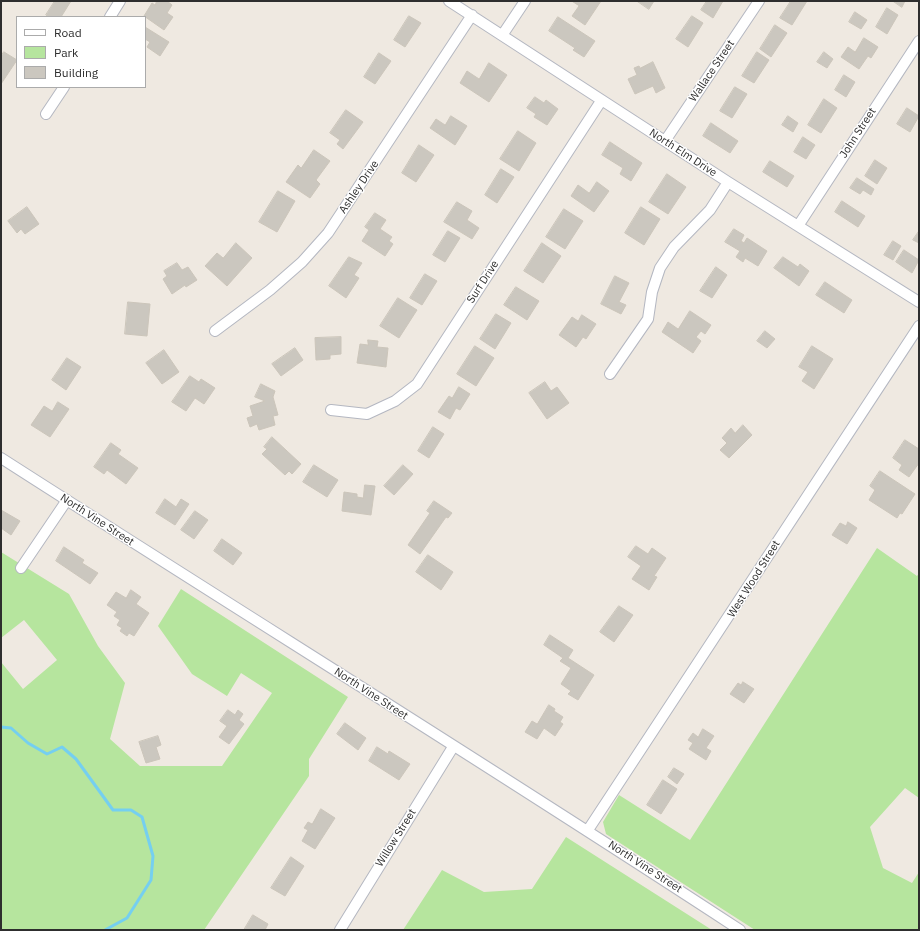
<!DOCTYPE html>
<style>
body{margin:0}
#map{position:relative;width:920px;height:931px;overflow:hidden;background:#efe9e1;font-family:"IBM Plex Sans",sans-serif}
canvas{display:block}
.frame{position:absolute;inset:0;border:2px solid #2e2e2e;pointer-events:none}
.legend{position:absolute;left:16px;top:16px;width:130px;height:72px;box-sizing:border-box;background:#fff;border:1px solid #ababab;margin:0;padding:5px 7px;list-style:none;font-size:12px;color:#2e2e2e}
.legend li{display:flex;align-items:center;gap:8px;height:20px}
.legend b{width:20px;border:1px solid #ababab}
</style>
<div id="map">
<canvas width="920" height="931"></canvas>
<div class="frame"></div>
<ul class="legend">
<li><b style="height:5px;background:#fff"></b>Road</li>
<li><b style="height:11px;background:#b6e59e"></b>Park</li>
<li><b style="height:11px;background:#cbc7bf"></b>Building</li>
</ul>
</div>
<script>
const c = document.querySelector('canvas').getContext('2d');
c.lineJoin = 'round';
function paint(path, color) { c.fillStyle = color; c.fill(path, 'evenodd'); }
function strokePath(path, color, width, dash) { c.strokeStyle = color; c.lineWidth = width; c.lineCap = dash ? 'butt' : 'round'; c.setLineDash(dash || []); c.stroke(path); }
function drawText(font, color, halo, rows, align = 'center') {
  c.font = font + ' "IBM Plex Sans",sans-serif'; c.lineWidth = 3; c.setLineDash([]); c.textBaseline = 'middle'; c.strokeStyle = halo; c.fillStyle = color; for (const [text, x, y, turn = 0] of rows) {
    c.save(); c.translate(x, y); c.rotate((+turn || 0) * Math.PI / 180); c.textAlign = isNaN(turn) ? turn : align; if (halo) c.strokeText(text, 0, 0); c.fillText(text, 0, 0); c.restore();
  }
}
const green = new Path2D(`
 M877 548 917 576 919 573V798L905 788 870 827 883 868 912 883 919 872V930H755L606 834 603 822 619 795 690 840Z
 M1 552 69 594 98 646 125 683 110 739 140 766H222L272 693 241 673 227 696 192 674 158 626 181 589 348 697 309 759V776L204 930H1V662L23 689 57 660 24 620 1 638Z
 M566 837 712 930H403L442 870 484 892 532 889Z`);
const stream = new Path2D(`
 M1 727 11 728 28 743 47 754 62 747 76 759 113 810H131L142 817 153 856 151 880 127 918 105 930`);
const building = new Path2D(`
 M55 1H71L61 17H49L46 15Z
 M157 1H167L172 5 167 13 173 17 164 30 144 16 152 3 155 5Z
 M572 1H601L585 25 572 16 579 6Z
 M637 1H654L649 9Z
 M707 1H723L713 18 701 10Z
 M791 1H807L792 25 780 18Z
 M893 1H905L902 7Z
 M887 8 898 15 887 34 876 27Z
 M855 12 867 20 861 29 849 22Z
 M409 16 421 23 405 47 394 40Z
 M692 16 703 23 688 47 676 39Z
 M558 17 595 41 584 57 573 50 575 48 549 31Z
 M775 25 787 33 771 57 760 49Z
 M145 27 169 42 160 56 147 47 150 42 145 39Z
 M864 38 878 47 871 58 868 56 859 69 841 57 848 47 855 52Z
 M4 52 17 60 1 84V56Z
 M757 52 769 60 754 83 742 76Z
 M824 52 833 59 827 68 817 62Z
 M379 53 391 61 375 84 364 77Z
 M653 62 665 88 656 93 653 86 635 94 628 79 637 75 634 68 639 66 640 68Z
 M489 63 507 75 489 102 460 83 467 71 479 79Z
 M844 75 855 82 846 97 835 90Z
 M735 87 747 94 732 118 720 111Z
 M535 97 544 103 546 100 558 109 547 125 534 117 536 114 527 108Z
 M824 99 837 108 821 133 808 125Z
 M907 108 919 116 910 132 897 124Z
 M346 110 363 122 343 149 337 144 340 140 330 133Z
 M451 116 467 126 455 145 430 128 436 119 445 125Z
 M788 116 798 123 793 132 782 125Z
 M711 123 738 141 730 153 703 136Z
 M518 131 536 143 519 171 500 159Z
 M803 137 815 145 806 159 794 152Z
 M610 142 642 163 631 181 620 174 623 168 602 155Z
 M419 145 434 155 416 182 402 173Z
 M314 150 330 161 316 180 320 184 310 198 286 182 298 165 301 168Z
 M875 160 887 168 877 184 865 176Z
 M770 161 794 176 787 187 763 172Z
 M501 169 514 177 497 203 485 195Z
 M667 174 686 187 668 214 649 202Z
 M857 178 874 189 871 195 863 190 860 194 850 188Z
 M597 182 609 191 594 212 571 196 578 185 589 193Z
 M278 191 295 201 277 232 259 222Z
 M842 201 865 216 858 227 835 212Z
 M457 202 472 211 467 220 479 228 472 239 444 222Z
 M27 207 39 224 25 234 21 229 17 233 8 221Z
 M641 207 660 219 644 245 625 233Z
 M564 209 583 221 565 249 546 237Z
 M375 213 386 220 380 229 392 237 389 241 393 244 385 256 362 241 369 230 365 227Z
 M734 229 744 235 741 241 744 243 747 238 767 251 758 266 745 258 743 262 736 257 740 251 725 242Z
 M448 231 460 238 445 262 433 255Z
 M919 231V243L913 240Z
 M893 241 901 246 893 260 884 255Z
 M236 243 252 258 227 286 205 266 217 253 223 258Z
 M542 243 561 256 543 283 524 271Z
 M904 250 919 260 912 273 896 262Z
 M349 257 362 263 354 275 359 278 346 298 329 286Z
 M783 257 798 267 800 264 809 271 799 286 774 268Z
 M177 263 182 270 188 267 197 280 186 287 185 285 172 294 163 279 167 276 164 271Z
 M716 267 727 275 712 298 700 291Z
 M425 274 437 281 422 305 410 298Z
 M615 276 629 283 619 302 626 305 621 314 601 304Z
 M825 282 852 300 844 313 816 295Z
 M516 287 539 301 527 320 504 305Z
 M398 298 417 310 399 338 380 326Z
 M128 302 150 304 147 336 125 334Z
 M690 311 711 325 705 334 701 331 696 337 701 341 693 353 662 332 668 322 678 329Z
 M496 314 511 323 495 349 480 339Z
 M582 315 596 324 586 339 583 337 576 347 559 335 572 317 578 321Z
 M765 331 775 339 767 348 757 341Z
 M341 337V354L330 355V359L316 360 315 338Z
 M368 340 378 341 377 347 388 348 386 367 357 363 360 344 368 345Z
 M475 346 494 358 476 386 457 374Z
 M812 346 833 359 814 389 802 381 808 372 799 367Z
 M295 348 303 360 281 376 272 364Z
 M164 350 179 372 162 384 146 363Z
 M67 358 81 367 66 390 52 380Z
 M190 376 199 382 201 379 215 388 204 404 195 398 186 411 172 402Z
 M545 382 551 391 557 387 569 403 547 419 529 393Z
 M261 384 275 391 273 397 278 415 273 416 275 425 259 430 257 424 250 427 247 418 253 416 250 406 265 401 255 397Z
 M459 387 470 394 460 410 456 408 450 419 438 412 449 396 452 398Z
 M58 402 69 409 50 437 31 425 44 406 52 411Z
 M743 425 752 435 729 458 720 450 727 443 722 438 731 428 735 433Z
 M433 427 444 434 429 458 418 451Z
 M272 437 301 464 292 474 289 471 285 475 262 454 267 449 264 447Z
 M905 440 919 449V463L909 477 899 470 902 465 893 458Z
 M111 443 121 450 118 454 138 468 126 484 107 470 104 474 94 467Z
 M314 465 338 480 327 497 303 482Z
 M403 465 413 474 394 495 384 486Z
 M880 471 915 494 902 514 900 513 897 518 869 500 875 490 870 486Z
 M365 485 375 486 371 515 342 511 344 492 357 494V497L363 498Z
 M165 499 176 507 181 499 189 504 175 525 156 513Z
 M434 501 452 513 448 518 446 517 420 554 408 545 430 513 427 511Z
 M1 510 20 521 11 535 1 528Z
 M195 511 208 520 194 539 181 530Z
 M848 522 857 528 847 544 832 535 840 523 846 526Z
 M222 539 242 553 233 565 214 551Z
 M636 546 648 554 652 548 666 558 654 576 657 577 649 590 632 579 641 566 628 557Z
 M64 547 84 560 82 563 98 573 90 584 56 561Z
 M428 555 453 572 441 590 416 572Z
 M131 590 141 597 136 604 149 613 134 636 129 633 127 636 120 631 122 628 117 625 120 620 114 616 117 612 107 605 116 592 126 598Z
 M619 606 633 615 614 642 600 632Z
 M550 635 573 650 568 658 594 675 578 700 568 694 571 691 561 684 571 668 560 661 563 658 544 645Z
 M743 682 754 689 744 703 730 694 738 683 741 685Z
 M549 705 555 709 554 711 563 717 560 722 563 724 555 736 544 728 537 739 525 732 532 721 537 724Z
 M228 710 235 715 238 710 243 714 239 720 244 724 229 744 219 737 227 726 220 721Z
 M345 723 366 738 358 750 337 734Z
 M703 729 714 736 706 748 711 751 706 760 689 749 693 743 688 740 693 733 698 737Z
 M158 736 161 745 156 747 160 759 146 763 139 742Z
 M377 747 388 754 389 751 410 764 399 780 369 761Z
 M674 768 684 774 677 784 668 777Z
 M663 780 677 789 661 814 647 805Z
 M321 809 335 818 315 849 302 841 308 830 304 828 308 822 312 824Z
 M291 857 304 866 285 896 271 888Z
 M253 915 268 924 265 930H244Z`);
const street = new Path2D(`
 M449 1 728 182 919 302
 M110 17 120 1
 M503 34 525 1
 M46 114 64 87
 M665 141 759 1
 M798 226 919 41
 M215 331 270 290 302 262 328 233 472 15
 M610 374 648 319 652 292 660 268 674 247 710 210 728 182
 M331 410 367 414 395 401 417 384 601 101
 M1 458C247 616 496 770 740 930
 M21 568 67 500
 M588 830 919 326
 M340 930 453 747`);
const streetNames = [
 ["Wallace Street",712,71,-56],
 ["John Street",858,133,-57],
 ["North Elm Drive",683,153,33],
 ["Ashley Drive",359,187,-56],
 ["Surf Drive",483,282,-57],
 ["North Vine Street",97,520,33],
 ["West Wood Street",754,579,-58],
 ["North Vine Street",371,694,33],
 ["Willow Street",396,838,-58],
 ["North Vine Street",645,867,33]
];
paint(green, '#b6e59e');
strokePath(stream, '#75cff0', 3);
paint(building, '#cbc7bf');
strokePath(building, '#cbc5ba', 1);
strokePath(street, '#b4b7c1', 12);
strokePath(street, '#fff', 10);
drawText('11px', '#2e2e2e', '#fff', streetNames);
</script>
